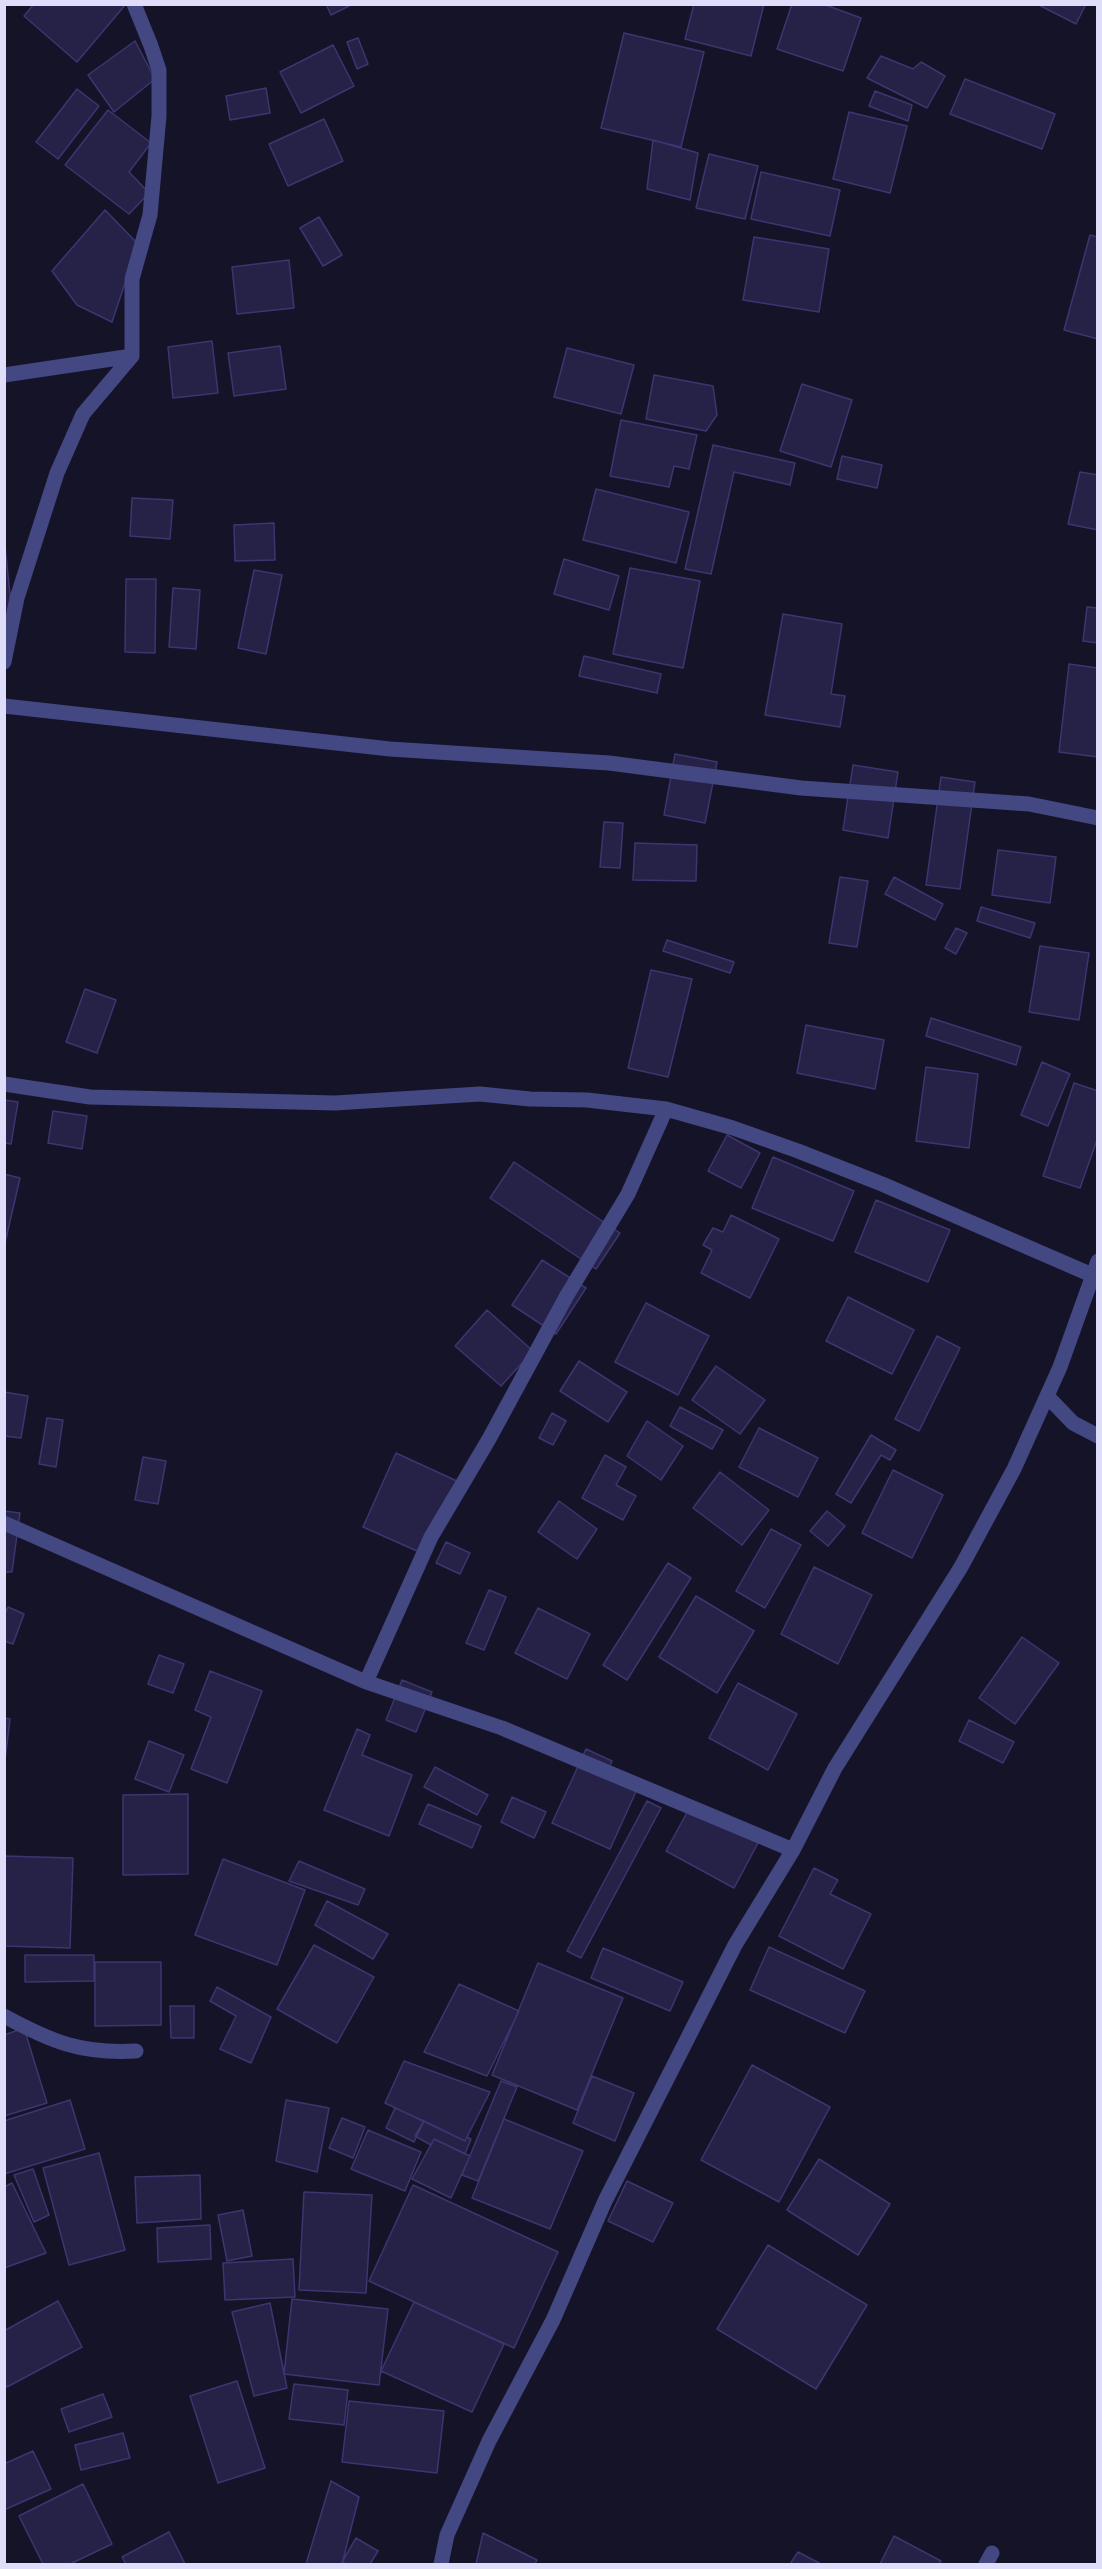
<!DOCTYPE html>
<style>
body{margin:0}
#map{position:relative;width:1102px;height:2569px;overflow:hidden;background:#151328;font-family:"Work Sans",sans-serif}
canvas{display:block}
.frame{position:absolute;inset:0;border:6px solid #dedefb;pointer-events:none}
</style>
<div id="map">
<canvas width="1102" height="2569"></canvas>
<div class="frame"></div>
</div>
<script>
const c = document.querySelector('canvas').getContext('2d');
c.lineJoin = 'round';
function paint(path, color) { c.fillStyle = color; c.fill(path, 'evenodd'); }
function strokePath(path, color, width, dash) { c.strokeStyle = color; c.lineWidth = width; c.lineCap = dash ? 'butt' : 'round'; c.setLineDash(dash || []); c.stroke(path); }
const building = new Path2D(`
 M34 4H126L77 62 24 16Z
 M326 4H353L331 15Z
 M694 4H764L751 56 685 39Z
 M792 4H823L861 18 843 71 777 49Z
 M1037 4H1086L1076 24Z
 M624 33 704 52 681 147 601 128Z
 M358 38 368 64 357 69 347 42Z
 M135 41 155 79 114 112 88 75Z
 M333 45 354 86 301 113 280 72Z
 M881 56 913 69 921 62 945 76 927 108 867 78Z
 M965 79 1055 114 1042 149 950 114Z
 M266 88 270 113 230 120 226 96Z
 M77 89 99 106 58 159 36 142Z
 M875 91 912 105 908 121 869 106Z
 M108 110 151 143 129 172 149 193 129 214 65 165Z
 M849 112 907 126 890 193 833 179Z
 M324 119 343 161 288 186 269 144Z
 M653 140 698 153 690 200 647 189Z
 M709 154 758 166 745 219 696 208Z
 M761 172 840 190 830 236 751 219Z
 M105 210 138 244 112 322 77 305 52 271Z
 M319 217 342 255 323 266 300 228Z
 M1090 235 1098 237V339L1064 330Z
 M754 237 829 249 819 312 743 300Z
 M289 260 294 308 237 314 232 267Z
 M212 341 218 393 173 398 168 347Z
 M280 346 286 389 234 396 228 353Z
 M567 348 634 365 621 414 554 397Z
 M654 375 713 386 717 415 706 431 646 419Z
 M802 384 852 400 831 467 780 451Z
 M621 420 697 435 689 469 674 466 669 487 610 476Z
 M713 445 795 463 790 485 734 472 711 574 685 569Z
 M842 456 882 465 877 488 837 479Z
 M1080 472 1098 475V530L1068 524Z
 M596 489 689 512 676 563 583 540Z
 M132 498 173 500 170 539 130 536Z
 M274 523 275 560 235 561 234 525Z
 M4 536 12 614 4 615Z
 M564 559 619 576 609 610 554 594Z
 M630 568 700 581 683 668 613 654Z
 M254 570 282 575 266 654 238 648Z
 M126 579H156L155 653 125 652Z
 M173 588 200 590 196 649 169 647Z
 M1087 607 1098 608V643L1083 641Z
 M783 614 842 624 831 694 845 696 840 727 765 715Z
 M584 656 661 674 657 693 579 676Z
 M1069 664 1098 668V757L1059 752Z
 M675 754 717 762 705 823 664 815Z
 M853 765 898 772 888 838 843 830Z
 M941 777 975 782 960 889 926 885Z
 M604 822 623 823 620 868 600 867Z
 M635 843 697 845 696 881 633 880Z
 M998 850 1056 857 1050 903 992 895Z
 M840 877 868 881 857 947 829 943Z
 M894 877 943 904 935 920 885 894Z
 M981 907 1035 923 1030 938 977 921Z
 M956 928 967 933 956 954 945 948Z
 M667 940 734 962 730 973 663 951Z
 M1040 946 1089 953 1079 1020 1029 1012Z
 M651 970 692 979 668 1077 628 1068Z
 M85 989 116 1000 97 1053 66 1042Z
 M931 1018 1021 1047 1016 1065 926 1036Z
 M806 1025 884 1040 875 1089 797 1073Z
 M1042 1062 1070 1074 1048 1126 1021 1115Z
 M926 1067 978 1074 969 1148 916 1141Z
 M1074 1083 1098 1091V1137L1080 1188 1043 1176Z
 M4 1100 18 1102 11 1144 4 1143Z
 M53 1111 87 1116 82 1149 48 1143Z
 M727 1135 760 1153 741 1188 708 1171Z
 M773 1157 854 1191 833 1241 752 1208Z
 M514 1162 620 1233 596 1269 490 1198Z
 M4 1174 20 1178 5 1243H4Z
 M876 1200 950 1230 928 1282 855 1252Z
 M731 1215 779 1239 750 1298 701 1273 712 1250 703 1245 713 1228 723 1232Z
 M542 1260 586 1288 556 1334 512 1305Z
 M848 1297 914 1330 892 1374 826 1341Z
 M646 1303 709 1336 678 1395 615 1362Z
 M487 1310 533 1351 501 1386 455 1346Z
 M937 1336 960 1348 919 1431 895 1419Z
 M579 1361 627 1392 608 1422 560 1391Z
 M716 1366 765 1400 740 1434 692 1400Z
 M4 1392 28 1396 21 1438 4 1436Z
 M680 1407 723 1430 712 1449 670 1426Z
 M552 1413 566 1421 553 1445 539 1438Z
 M47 1418 63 1420 56 1467 39 1464Z
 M647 1421 683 1446 661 1480 627 1456Z
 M759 1428 818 1458 798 1497 739 1467Z
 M871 1435 896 1450 890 1460 881 1455 851 1503 836 1494Z
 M396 1453 459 1482 426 1555 363 1527Z
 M605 1455 626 1467 616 1485 636 1496 623 1520 582 1498Z
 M143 1457 166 1461 158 1504 135 1500Z
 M893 1470 943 1495 912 1558 862 1533Z
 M720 1472 769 1510 742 1545 693 1508Z
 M559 1501 597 1529 577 1559 538 1532Z
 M4 1511 20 1513 12 1572H4Z
 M827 1511 845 1526 828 1546 810 1531Z
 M771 1529 801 1545 765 1608 736 1591Z
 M446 1542 470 1553 460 1574 436 1563Z
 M668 1563 691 1578 627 1680 603 1665Z
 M814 1567 872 1595 838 1664 781 1634Z
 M489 1590 506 1597 484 1650 466 1643Z
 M696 1596 754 1631 717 1693 659 1657Z
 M8 1607 24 1614 13 1644 4 1641V1616Z
 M538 1608 590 1634 567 1679 515 1653Z
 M1022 1637 1059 1663 1015 1724 979 1698Z
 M159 1655 184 1664 173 1693 148 1684Z
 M210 1671 262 1691 227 1783 191 1769 211 1717 195 1710Z
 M402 1680 432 1692 416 1732 386 1720Z
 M738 1683 797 1714 768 1770 709 1738Z
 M4 1718 10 1719 4 1768Z
 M969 1720 1014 1742 1003 1763 959 1741Z
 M357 1729 370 1735 362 1755 412 1775 389 1836 324 1810Z
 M149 1741 184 1755 169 1792 135 1779Z
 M586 1749 612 1761 608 1771 639 1785 610 1849 552 1823Z
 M435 1767 488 1795 477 1815 424 1787Z
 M188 1794V1874L123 1875V1795Z
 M512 1797 546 1812 534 1838 501 1822Z
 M647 1801 661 1808 581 1958 567 1951Z
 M428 1804 481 1826 472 1848 419 1824Z
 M690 1807 758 1843 734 1888 666 1851Z
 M4 1856 73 1858 70 1948 4 1946Z
 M223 1859 305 1890 277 1965 195 1935Z
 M299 1861 365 1889 358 1905 289 1881Z
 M814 1868 838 1880 830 1894 871 1914 843 1969 779 1936Z
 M327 1901 388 1934 373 1959 315 1925Z
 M314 1945 374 1977 337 2043 277 2009Z
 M769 1947 865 1991 845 2033 750 1990Z
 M603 1948 683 1982 670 2011 591 1978Z
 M25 1955H94V1981L25 1982Z
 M95 1962H161V2025L95 2026Z
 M538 1963 623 1998 577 2110 492 2075Z
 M459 1984 519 2011 487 2076 424 2052Z
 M217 1987 271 2017 251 2063 220 2049 236 2016 210 2001Z
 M170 2006H194V2038H171Z
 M24 2028 47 2103 4 2116V2035Z
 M404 2061 490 2092 465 2141 385 2103Z
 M752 2065 830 2107 779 2202 701 2160Z
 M592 2076 634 2093 615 2141 573 2123Z
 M501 2081 517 2087 478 2181 462 2175Z
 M70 2100 85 2149 4 2174V2121Z
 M286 2100 329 2108 317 2172 276 2161Z
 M395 2108 424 2121 414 2142 386 2128Z
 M342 2118 365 2127 353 2158 329 2148Z
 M504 2119 583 2151 550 2229 472 2198Z
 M424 2121 465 2141 467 2137 471 2139 465 2154 434 2139 431 2145 415 2136Z
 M368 2130 421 2152 405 2191 351 2169Z
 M434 2139 470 2156 451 2198 412 2179Z
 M99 2153 125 2250 69 2265 43 2168Z
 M819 2159 890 2204 858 2255 787 2210Z
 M33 2169 49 2215 34 2222 14 2175Z
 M200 2175 201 2219 137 2223 135 2177Z
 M627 2181 673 2203 653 2242 608 2221Z
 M12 2183 46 2253 4 2268V2187Z
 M413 2185 558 2252 514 2348 369 2281Z
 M304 2192 372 2195 366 2293 299 2290Z
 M243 2210 252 2256 227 2261 218 2215Z
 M210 2225 211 2259 158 2262 157 2228Z
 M768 2245 867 2305 816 2389 717 2329Z
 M293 2259 295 2297 225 2300 223 2263Z
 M292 2299 388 2309 379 2385 284 2374Z
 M58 2301 82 2347 7 2387 4 2382V2331Z
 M414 2302 504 2344 472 2412 381 2371Z
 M270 2303 287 2388 254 2396 232 2312Z
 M237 2381 265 2468 218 2483 190 2396Z
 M294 2384 348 2390 344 2425 289 2419Z
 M103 2394 112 2417 69 2432 61 2409Z
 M349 2401 444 2411 437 2473 342 2462Z
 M123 2433 130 2458 81 2470 75 2445Z
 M33 2451 51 2489 4 2510V2464Z
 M331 2481 359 2497 342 2564H306Z
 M83 2484 112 2544 70 2564H43L19 2516Z
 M169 2532 185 2564H126L122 2557Z
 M483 2533 537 2560 535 2564H476Z
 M894 2536 941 2561 939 2564H880Z
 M356 2538 378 2551 370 2564H346L342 2562Z
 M798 2552 821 2564H790Z`);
const minor = new Path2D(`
 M4 375 132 356
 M4 662 17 598 57 473 83 414 132 356V279L150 215 159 116V70L151 46 134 4
 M4 706 390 749 609 763 801 788 1029 804 1098 818
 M4 1084 90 1097 335 1103 480 1094 530 1099 587 1100 666 1109 733 1128 798 1151 882 1184 1092 1275
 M1047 1396 1073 1423 1098 1436
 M4 1523 366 1682 502 1728 793 1850
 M366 1682 431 1537 489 1439 566 1297 628 1194 666 1109
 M4 2016C52 2042 81 2054 136 2051
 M441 2564 447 2535 489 2441 553 2320 605 2201 735 1945 793 1850 835 1768 961 1567 1014 1469 1060 1367 1098 1261
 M986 2564 992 2553`);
paint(building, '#252147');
strokePath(building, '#3c3670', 1.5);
strokePath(minor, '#434782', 15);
</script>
